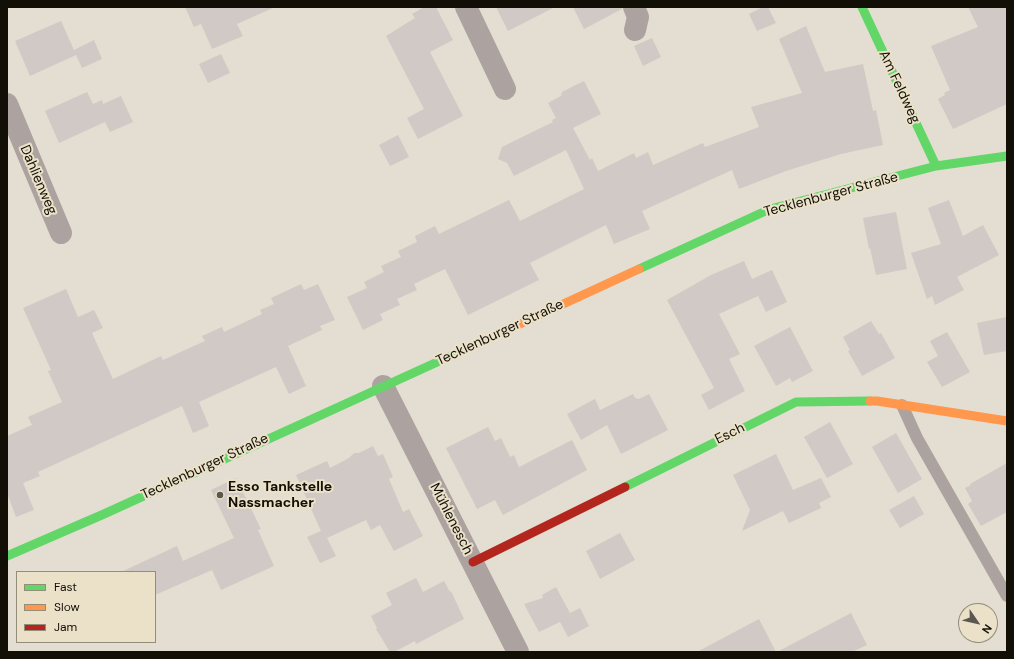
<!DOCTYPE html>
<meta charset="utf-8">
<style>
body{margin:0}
#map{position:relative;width:1014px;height:659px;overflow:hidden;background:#e3ded1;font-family:"DM Sans",sans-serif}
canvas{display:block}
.frame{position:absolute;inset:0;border:8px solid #120f07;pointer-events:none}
.legend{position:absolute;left:16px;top:571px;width:140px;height:72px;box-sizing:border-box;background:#ebe1c9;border:1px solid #948d7b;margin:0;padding:5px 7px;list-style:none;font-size:12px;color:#120f07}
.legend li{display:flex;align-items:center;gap:8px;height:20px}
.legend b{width:20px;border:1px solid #948d7b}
.north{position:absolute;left:958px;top:603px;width:40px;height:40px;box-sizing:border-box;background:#ebe1c9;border:1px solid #948d7b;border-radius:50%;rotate:124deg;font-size:11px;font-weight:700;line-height:16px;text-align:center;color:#120f07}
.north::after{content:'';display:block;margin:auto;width:14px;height:18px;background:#5b574e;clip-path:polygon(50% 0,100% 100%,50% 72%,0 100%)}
</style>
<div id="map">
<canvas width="1014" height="659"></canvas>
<div class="frame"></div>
<ul class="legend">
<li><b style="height:5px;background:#63d668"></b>Fast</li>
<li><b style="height:5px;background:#ff974d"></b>Slow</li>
<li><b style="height:5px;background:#b3261e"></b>Jam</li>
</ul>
<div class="north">N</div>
</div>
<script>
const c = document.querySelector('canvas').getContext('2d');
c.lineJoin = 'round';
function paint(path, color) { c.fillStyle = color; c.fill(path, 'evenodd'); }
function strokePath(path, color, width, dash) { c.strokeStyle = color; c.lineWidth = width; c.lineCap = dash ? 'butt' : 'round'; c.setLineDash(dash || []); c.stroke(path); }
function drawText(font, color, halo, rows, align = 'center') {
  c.font = font + ' "DM Sans",sans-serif'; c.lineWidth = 4; c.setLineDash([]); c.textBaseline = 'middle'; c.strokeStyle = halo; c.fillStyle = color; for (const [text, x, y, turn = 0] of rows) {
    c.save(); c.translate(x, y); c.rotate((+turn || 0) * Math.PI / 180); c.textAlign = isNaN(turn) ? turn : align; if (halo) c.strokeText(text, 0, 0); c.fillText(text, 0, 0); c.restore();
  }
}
const building = new Path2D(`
 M185 7H275L237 24 243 36 212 49 201 24 194 27Z
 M424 7H436L453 40 430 52 463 116 418 139 407 118 424 109 386 36 415 18 412 14Z
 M496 7H555L508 31Z
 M573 7H622V9L584 29Z
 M763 7H768L776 23 757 31 749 14Z
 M968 7H1007V104L953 129 938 99 945 95 944 93 950 90 931 46 978 27Z
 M61 21 74 50 94 40 102 59 82 68 76 55 30 76 15 41Z
 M806 26 825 72 863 64 873 111 876 110 883 145 841 154 786 171 739 189 732 170 642 211 650 229 614 244 606 225 530 263 539 280 468 315 445 269 414 284 417 290 397 299 400 305 380 314 383 320 363 330 347 297 367 288 364 282 384 272 381 266 401 257 398 251 417 242 415 236 435 226 439 234 509 200 520 221 584 189 566 150 514 176 507 163 498 159 502 147 553 122 552 120 556 118 548 103 561 96 562 92 584 81 601 114 573 128 590 160 592 158 598 171 634 153 636 158 648 152 653 165 703 143 705 147 759 127 751 107 802 93 779 39Z
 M652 38 661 57 643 66 634 46Z
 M221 54 230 73 208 83 199 64Z
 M87 92 93 104 102 100 103 104 121 96 133 122 110 132 105 122 59 143 45 111Z
 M398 135 409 157 390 166 379 145Z
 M949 200 963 236 983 225 999 255 957 277 964 290 935 305 932 296 927 299 911 253 941 244 928 208Z
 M896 212 907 269 876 275 870 248 869 249 863 218Z
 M744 261 752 279 772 270 787 302 766 312 758 296 719 314 740 354 729 359 745 391 709 410 701 395 714 388 667 300 711 275Z
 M301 284 304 290 318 284 335 320 320 326 322 330 288 346 306 386 289 394 276 367 199 402 209 426 193 433 182 406 38 472 40 476 23 483 34 510 16 517 7 493V436L32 425 28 417 62 402 48 371 51 370 23 308 66 289 78 317 94 310 103 328 92 333 113 379 161 356 163 360 205 341 202 336 222 327 224 332 262 314 260 310 274 304 271 298Z
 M1007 317V351L984 355 977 323Z
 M871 321 879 334 881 333 895 358 862 376 848 351 850 350 843 337Z
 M790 327 813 371 792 382 790 378 776 386 754 346Z
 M947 332 970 372 942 387 927 362 938 356 930 341Z
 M633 394 635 398 639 399 649 394 668 430 621 454 607 425 581 440 567 414 595 399 600 410Z
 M830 422 853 464 827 478 804 437Z
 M488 427 495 441 501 438 510 457 514 455 519 467 572 440 587 470 503 515 495 500 477 509 446 448Z
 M896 433 922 479 898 493 872 447Z
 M373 446 378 456 383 454 393 477 389 479 403 512 409 509 423 536 394 551 380 525 371 530 366 520 327 538 336 556 320 563 307 537 321 531 296 475 327 461 330 468 349 458 354 453H359Z
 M776 454 793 490 821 478 831 497 819 503 821 508 789 523 783 511 742 531 750 510 733 475Z
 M1007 463V512L981 526 968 504 972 501 965 488 971 485 970 484Z
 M236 478 261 529 258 530 274 566 221 590 212 570 155 595V572H121L177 546 183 561 234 538 211 490Z
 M914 496 924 514 900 528 889 510Z
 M620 533 635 560 600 579 586 551Z
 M416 578 423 592 444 581 450 592 451 591 464 619 416 644 415 641 394 652H390L376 629 377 628 371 616 392 605 386 593Z
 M556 587 570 613 580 608 589 626 568 637 560 622 539 632 524 604 543 598 542 595Z
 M851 613 867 645 852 652H777Z
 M759 619 776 652H697Z`);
const lane = new Path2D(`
 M902 405 917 438 1007 596`);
const street = new Path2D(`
 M466 7 505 89
 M634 7 638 17 635 30
 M7 104 61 233
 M383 386 518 652`);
const fast = new Path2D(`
 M862 7 936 166
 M639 269 770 209 936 166 1007 156
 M625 487 796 402 870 401
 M7 556 104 514 468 348`);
const slow = new Path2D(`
 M468 348 639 269
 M870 401H877L1007 421`);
const jam = new Path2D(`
 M473 562 625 487`);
const markers = [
 [220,495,4,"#5b574e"]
];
const streetNames = [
 ["Am Feldweg",899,87,65],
 ["Dahlienweg",38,180,67],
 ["Tecklenburger Straße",831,195,-15],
 ["Tecklenburger Straße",500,333,-25],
 ["Esch",730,434,-26],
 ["Tecklenburger Straße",205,467,-25],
 ["Mühlenesch",451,519,63]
];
const poiNames = [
 ["Esso Tankstelle",228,487],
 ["Nassmacher",228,503]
];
paint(building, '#d0c9c5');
strokePath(lane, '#aca3a0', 12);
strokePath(street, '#aca3a0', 22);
strokePath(fast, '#63d668', 9);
strokePath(slow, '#ff974d', 9);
strokePath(jam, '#b3261e', 9);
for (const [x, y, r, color] of markers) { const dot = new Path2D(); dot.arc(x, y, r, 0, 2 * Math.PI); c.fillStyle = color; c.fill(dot); strokePath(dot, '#ebe1c9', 1.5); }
drawText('14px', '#120f07', '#ebe1c9', streetNames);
drawText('bold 14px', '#120f07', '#ebe1c9', poiNames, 'left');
</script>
